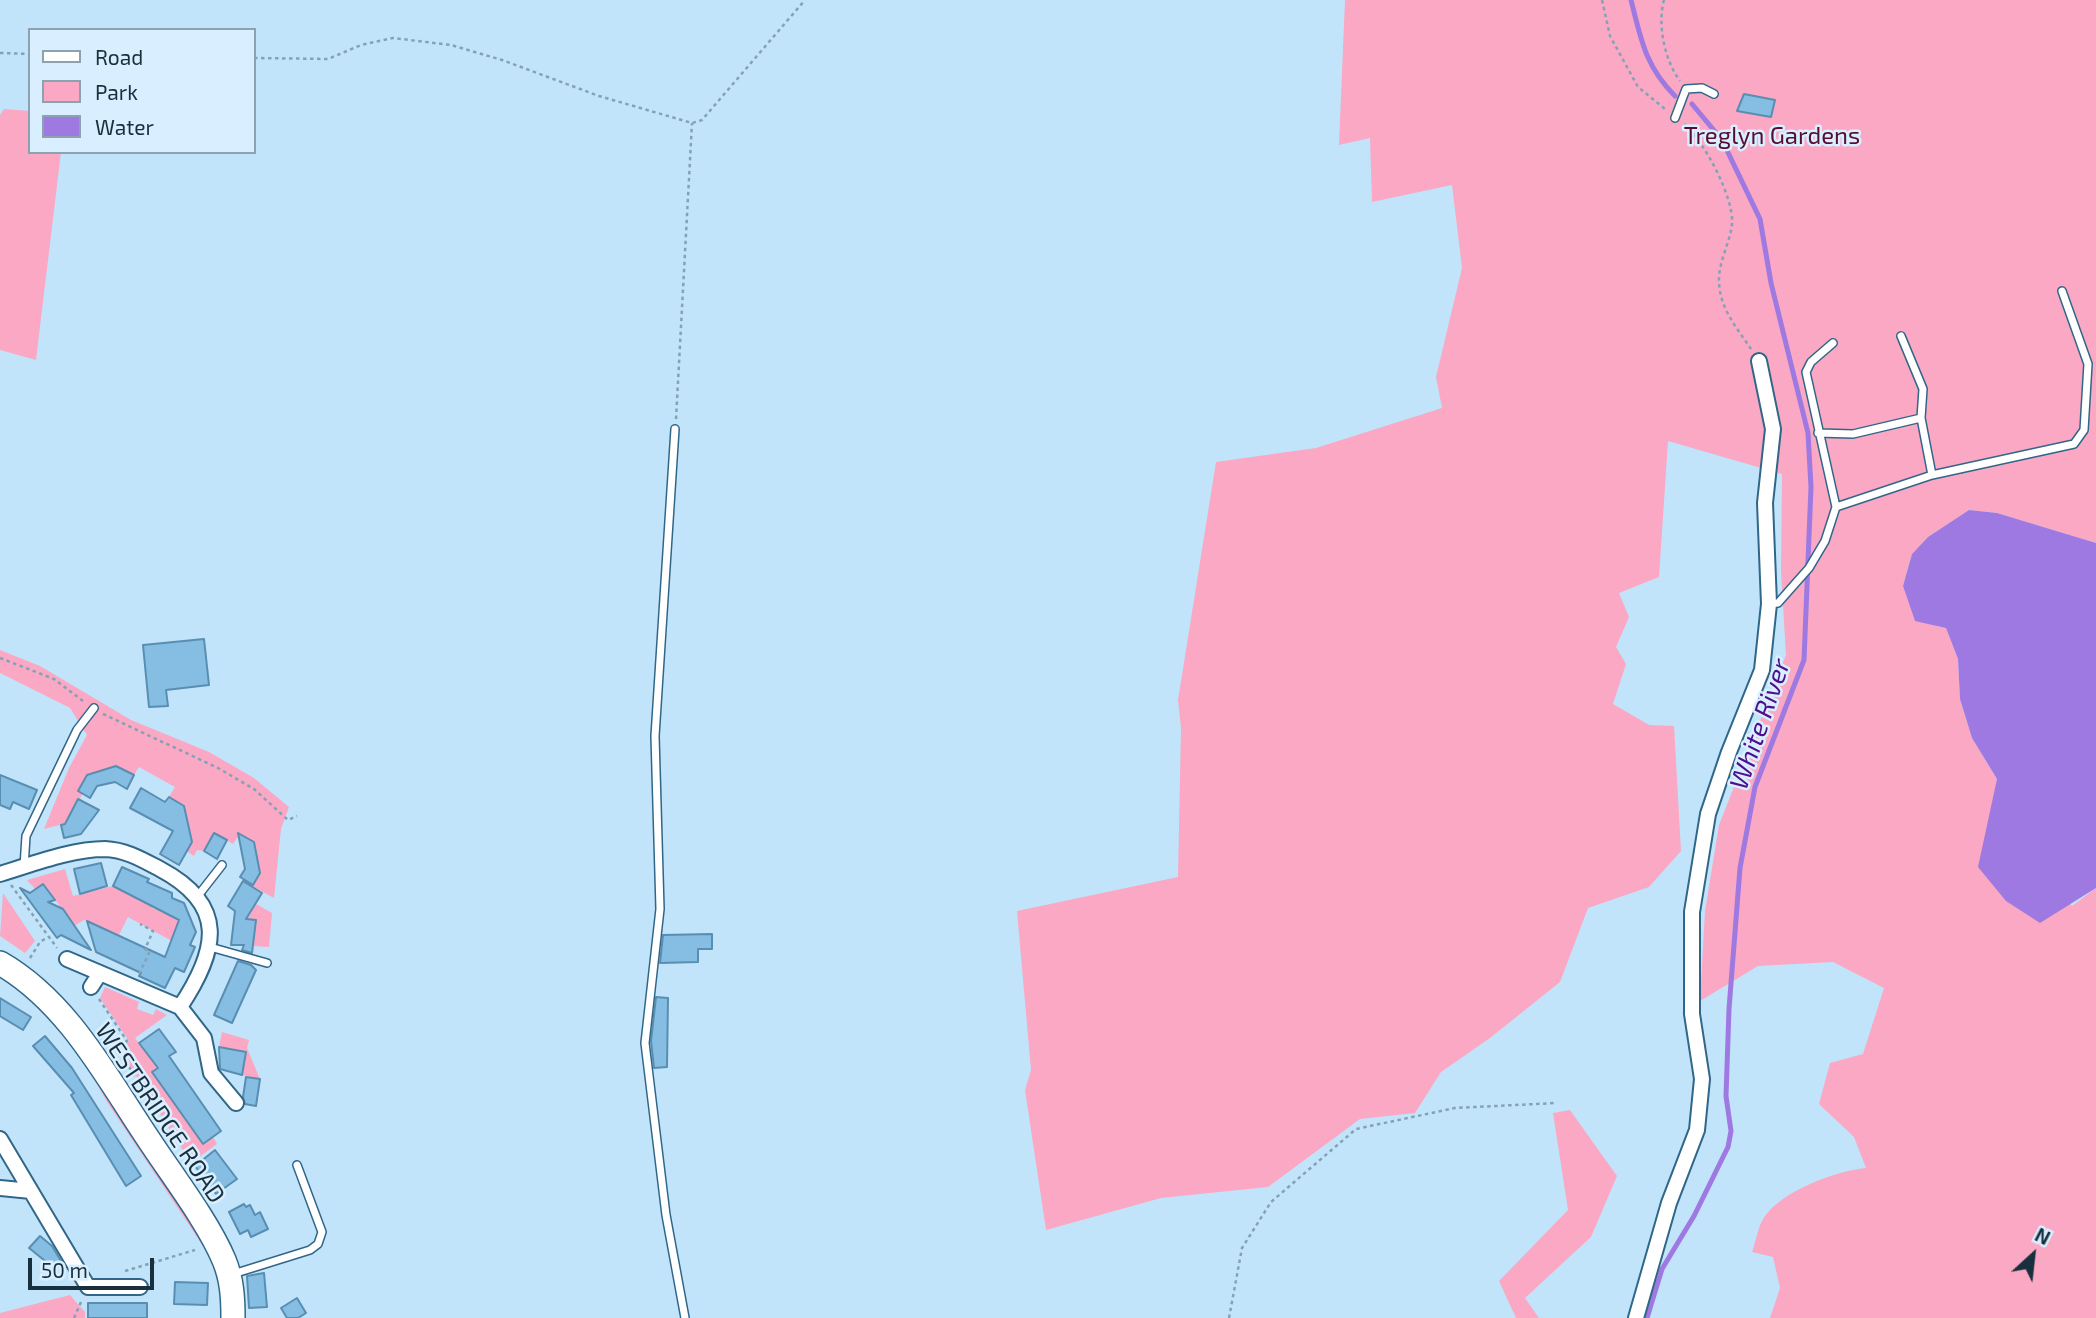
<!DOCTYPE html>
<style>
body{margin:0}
#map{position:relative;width:2096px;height:1318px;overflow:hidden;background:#c2e4fb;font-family:"Exo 2",sans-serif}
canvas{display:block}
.legend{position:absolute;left:28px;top:28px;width:228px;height:126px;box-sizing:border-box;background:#d9efff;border:2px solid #8ca2b1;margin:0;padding:9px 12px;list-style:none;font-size:21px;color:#182f3d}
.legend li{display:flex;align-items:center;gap:14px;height:35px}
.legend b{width:35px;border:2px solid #8ca2b1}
.north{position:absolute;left:1998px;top:1220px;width:70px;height:70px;-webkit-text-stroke:5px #d9efff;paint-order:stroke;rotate:27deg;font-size:19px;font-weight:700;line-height:28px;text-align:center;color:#182f3d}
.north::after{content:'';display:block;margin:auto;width:24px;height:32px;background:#182f3d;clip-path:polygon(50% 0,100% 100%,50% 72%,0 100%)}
.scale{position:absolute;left:28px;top:1258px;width:126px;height:32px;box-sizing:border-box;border:4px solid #182f3d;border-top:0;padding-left:9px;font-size:21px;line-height:24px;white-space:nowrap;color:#182f3d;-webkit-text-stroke:5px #d9efff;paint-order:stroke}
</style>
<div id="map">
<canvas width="2096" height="1318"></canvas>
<ul class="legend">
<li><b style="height:9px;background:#fff"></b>Road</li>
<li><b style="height:19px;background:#faa8c3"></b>Park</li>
<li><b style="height:19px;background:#9d79e1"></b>Water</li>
</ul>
<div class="north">N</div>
<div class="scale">50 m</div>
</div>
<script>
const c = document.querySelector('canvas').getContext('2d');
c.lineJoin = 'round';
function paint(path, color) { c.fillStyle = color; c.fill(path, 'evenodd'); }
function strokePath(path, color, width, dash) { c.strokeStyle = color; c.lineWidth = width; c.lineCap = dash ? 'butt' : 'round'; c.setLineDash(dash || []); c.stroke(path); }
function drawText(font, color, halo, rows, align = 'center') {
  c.font = font + ' "Exo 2",sans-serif'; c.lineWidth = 5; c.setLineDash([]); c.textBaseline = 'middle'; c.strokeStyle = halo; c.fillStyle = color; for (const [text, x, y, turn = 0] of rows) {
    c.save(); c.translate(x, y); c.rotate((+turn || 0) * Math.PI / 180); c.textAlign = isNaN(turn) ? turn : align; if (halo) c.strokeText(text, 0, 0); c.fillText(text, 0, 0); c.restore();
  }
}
const green = new Path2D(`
 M1345 0H2096V543L1997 513 1969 510 1928 537 1912 554 1903 586 1915 620 1946 628 1958 659 1960 699 1972 738 1997 779 1990 819 2072 906 2096 888V1318H1770L1780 1288 1773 1257 1752 1252C1756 1242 1758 1225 1765 1216 1784 1190 1836 1171 1866 1168L1854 1137 1819 1104 1830 1063 1863 1054 1884 988 1833 962 1758 966 1700 1001 1705 911 1719 825 1786 655 1781 572 1782 474 1668 441 1659 577 1619 593 1629 617 1616 647 1626 664 1613 704 1649 725 1674 726 1681 851 1649 887 1588 908 1560 982 1490 1038 1441 1072 1415 1113 1360 1119 1268 1187 1161 1198 1046 1230 1025 1090 1031 1070 1017 911 1178 877 1181 728 1178 700 1216 462 1316 448 1442 408 1436 377 1462 268 1452 185 1372 202 1370 138 1339 145Z
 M4 109 30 111V152H61L36 360 0 350V115Z
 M0 650 40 666 131 720 209 752 254 778 289 807 281 829 274 898 252 886 260 873 254 842 240 834 233 844 214 833 204 851 197 850 194 856 185 850 192 838 184 807 169 797 175 787 139 767 134 775 116 766 87 775 78 791 82 794 71 822 44 829 69 768 87 735 70 708 0 673Z
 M65 869 73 896 113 886 154 902 152 908 176 916 181 934 172 941 128 917 119 935 84 920 74 926 44 884 35 889 27 880Z
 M3 893 35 941 25 953 0 936Z
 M256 904 272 913 269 947 253 946 256 920 247 919Z
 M105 987 139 1002 137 1009 153 1015 156 1009 167 1015 135 1038 158 1068 153 1072 203 1144 213 1137 217 1144 191 1163 119 1049 129 1041 100 998Z
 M222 1032 249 1040 247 1048 260 1079 242 1075 246 1052 219 1047Z
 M79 1052 210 1244 203 1246 107 1102Z
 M1570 1110 1617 1176 1591 1237 1525 1298 1539 1318H1516L1499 1281 1568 1210 1553 1113Z
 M70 1295 85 1312V1318H0V1313Z`);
const water = new Path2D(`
 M1969 510 1997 513 2096 543V888L2040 923 2006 901 1978 867 1997 779 1972 738 1960 699 1958 659 1946 628 1915 621 1903 586 1912 554 1928 537Z`);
const stream = new Path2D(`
 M1631 0C1641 39 1645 66 1675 96
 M1647 1318 1662 1269 1694 1216 1728 1147 1731 1131 1726 1096 1729 1009 1740 868 1755 787 1804 660 1811 487 1808 433 1771 283 1760 219 1722 140 1692 104`);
const building = new Path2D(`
 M1744 94 1775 100 1771 117 1737 111Z
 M204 639 209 685 166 690 168 706 149 707 143 645Z
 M116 766 134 775 127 789 115 782 97 786 90 798 78 791 87 775Z
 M0 775 37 790 29 809 13 802 10 809 0 805Z
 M141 788 165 802 169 797 184 806 192 842 179 865 160 854 173 831 130 808Z
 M78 799 99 810 81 834 64 838 61 825 65 824Z
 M214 833 227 840 217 859 204 851Z
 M238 833 254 842 260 873 253 885 240 877 245 869Z
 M101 863 107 886 80 894 74 869Z
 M122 867 149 879 147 882 172 893V898L184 903 196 932 190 945 195 947 184 972 175 968 165 988 139 976 141 973 96 952 87 921 165 957 179 920 113 886Z
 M243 881 262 893 246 919 256 920 252 953 242 950 244 945H231L235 911 228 906Z
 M43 884 55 900 48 902 63 909 91 950 61 935 57 938 20 888 30 893Z
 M712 934V949H698V962L660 963 663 935Z
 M238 961 251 965 256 970 232 1023 214 1015Z
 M656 997 668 998 667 1067 654 1068 651 1041Z
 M0 998 31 1017 23 1030 0 1016Z
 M159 1029 176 1052 169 1056 221 1131 203 1144 152 1072 158 1068 139 1043Z
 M45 1036 72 1068 141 1176 126 1186 71 1095 74 1093 33 1046Z
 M219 1047 246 1052 242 1075 220 1069Z
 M246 1077 260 1079 256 1106 245 1104 243 1097Z
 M215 1150 237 1179 216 1194 195 1166Z
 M244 1204 246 1207 250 1205 255 1215 260 1212 268 1229 251 1237 248 1230 240 1234 229 1212Z
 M40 1236 52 1246 61 1261 55 1269 29 1248Z
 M264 1273 267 1307 249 1308 247 1276Z
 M175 1282 208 1283 207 1305 174 1304Z
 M297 1298 306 1313 298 1318H287L281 1308Z
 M88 1303H147V1318H88Z`);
const path = new Path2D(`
 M1602 0 1610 36 1638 87 1665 109
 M1664 0C1657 25 1665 61 1680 81
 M0 53 30 54
 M254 58 328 59 361 45 393 38 451 45 502 60 599 96 692 123 702 120 805 0
 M1684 124C1704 141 1734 197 1732 224 1730 243 1718 263 1719 282 1720 309 1737 328 1751 349
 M676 419 692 123
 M0 658 54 679 83 701
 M103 714 218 768 254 789 288 820 297 816
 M11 885 57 948
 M30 958 40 942 48 937
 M139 974 150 951 145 949 153 931 140 924
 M99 999 127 1041 118 1048 157 1114
 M125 1271 195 1250
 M74 1318 81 1302
 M1229 1318 1242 1248 1271 1202 1356 1129 1455 1108 1556 1103`);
const lane = new Path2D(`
 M1675 118 1686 89 1702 88 1714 94
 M1901 336 1923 389 1921 418 1932 475
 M675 429 655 736 660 909 645 1043 666 1215 685 1318
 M1818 433 1853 434 1921 418
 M1836 507 1932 475 2074 444 2084 430 2088 364 2062 291
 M1769 604 1778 603 1809 568 1825 541 1836 507 1806 372 1811 362 1833 343
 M24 867 26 836 77 730 94 708
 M197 897 222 865
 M210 947 267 963
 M233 1274 310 1250 318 1244 322 1232 297 1165`);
const street = new Path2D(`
 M0 874C33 864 71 849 105 849 126 850 141 859 160 869 228 905 218 950 180 1007
 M67 959 180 1007 204 1038 211 1073 236 1103
 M91 987 100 973
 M0 1139 88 1287H140
 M0 1188 31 1191
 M1636 1318 1669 1203 1697 1130 1702 1079 1692 1014V912L1708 814 1729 752 1762 670 1769 604 1765 503 1773 429 1759 361`);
const primary = new Path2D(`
 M0 963C70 1003 109 1082 153 1146 175 1179 209 1224 224 1260 232 1279 233 1298 233 1318`);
const parkNames = [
 ["Treglyn Gardens",1772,136]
];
const streetNames = [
 ["WESTBRIDGE ROAD",160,1113,56]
];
const waterNames = [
 ["White River",1760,724,-71]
];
paint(green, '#faa8c3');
paint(water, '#9d79e1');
strokePath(stream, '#9d79e1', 5);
paint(building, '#86bee3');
strokePath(building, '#588eb1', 2);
strokePath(lane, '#306788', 10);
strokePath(street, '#306788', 18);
strokePath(primary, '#306788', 26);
strokePath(path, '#84a2b6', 2.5, [3.5, 3.5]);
strokePath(lane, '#fff', 7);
strokePath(street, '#fff', 14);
strokePath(primary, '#fff', 23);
drawText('24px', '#570d30', '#d9efff', parkNames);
drawText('24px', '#182f3d', '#d9efff', streetNames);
drawText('italic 26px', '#4d0f8e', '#d9efff', waterNames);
</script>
